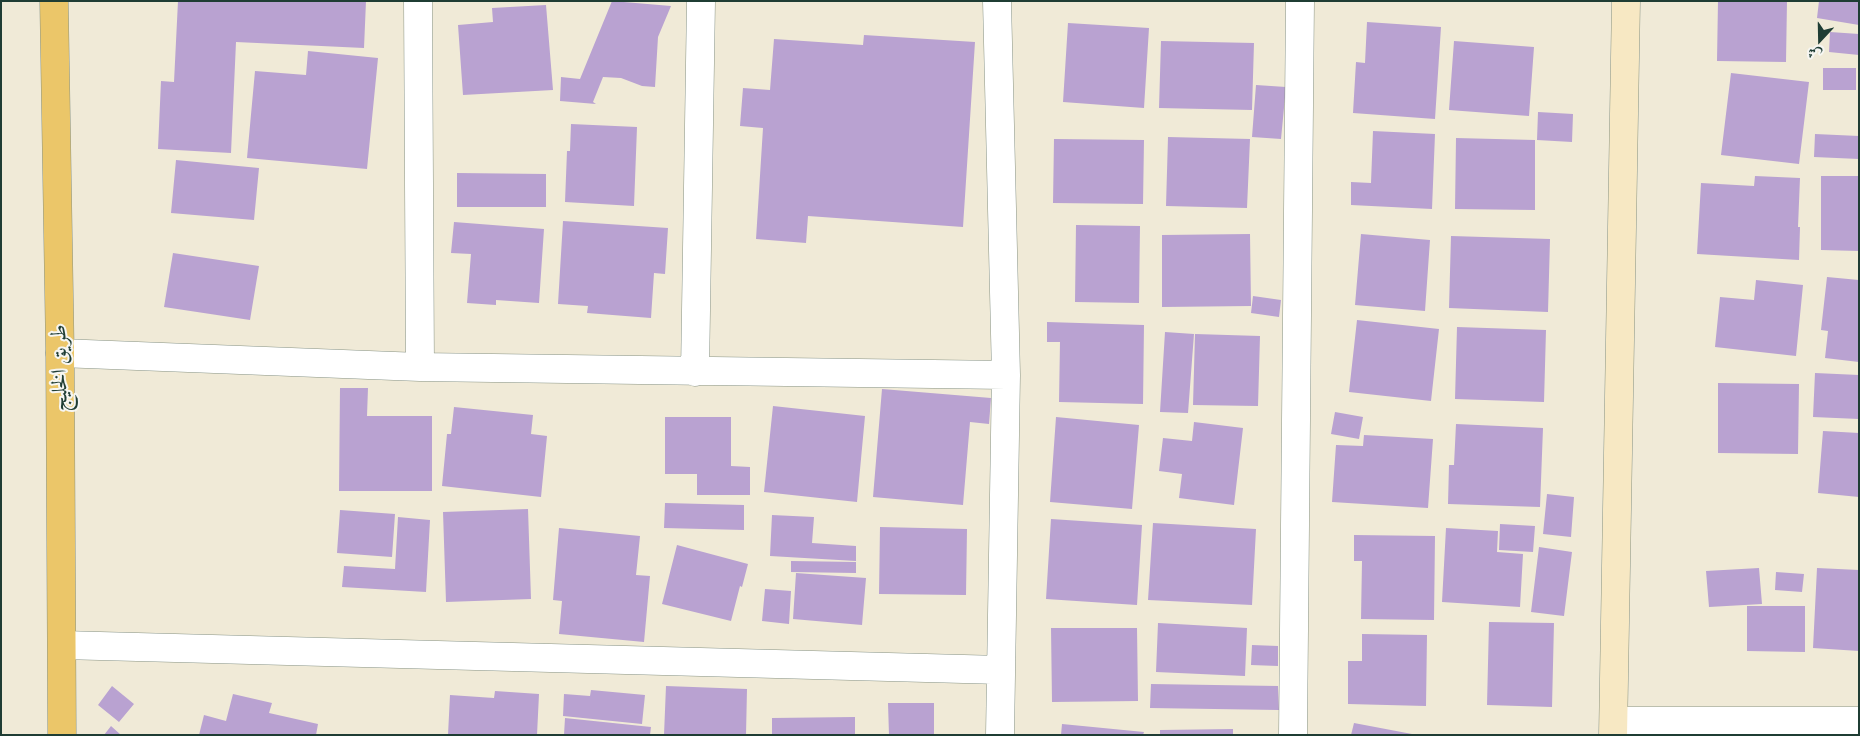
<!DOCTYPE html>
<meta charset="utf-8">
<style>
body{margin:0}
#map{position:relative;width:1860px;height:736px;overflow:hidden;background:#f0ead7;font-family:"EB Garamond",Amiri,serif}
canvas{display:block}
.frame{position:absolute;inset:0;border:2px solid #1f3d34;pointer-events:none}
.north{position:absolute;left:1795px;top:15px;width:50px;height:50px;-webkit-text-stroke:4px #f6f6f2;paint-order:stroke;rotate:201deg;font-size:14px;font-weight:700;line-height:20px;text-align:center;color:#1f3d34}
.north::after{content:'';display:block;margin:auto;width:18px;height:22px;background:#1f3d34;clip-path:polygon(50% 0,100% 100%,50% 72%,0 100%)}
</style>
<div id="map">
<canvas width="1860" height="736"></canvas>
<div class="frame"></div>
<div class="north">ش</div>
</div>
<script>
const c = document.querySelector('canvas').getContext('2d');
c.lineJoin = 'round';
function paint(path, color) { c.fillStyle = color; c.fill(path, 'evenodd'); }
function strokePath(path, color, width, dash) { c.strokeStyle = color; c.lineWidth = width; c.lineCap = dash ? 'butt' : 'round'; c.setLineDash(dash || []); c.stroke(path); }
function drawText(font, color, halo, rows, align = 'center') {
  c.font = font + ' "EB Garamond",Amiri,serif'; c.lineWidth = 4; c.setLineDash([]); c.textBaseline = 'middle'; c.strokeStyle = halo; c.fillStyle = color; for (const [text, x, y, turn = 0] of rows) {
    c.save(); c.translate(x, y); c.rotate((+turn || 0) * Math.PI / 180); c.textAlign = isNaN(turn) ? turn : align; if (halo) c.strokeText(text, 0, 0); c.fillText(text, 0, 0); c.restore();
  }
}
const building = new Path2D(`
 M178 1H366L364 48 236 42 231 153 158 149 161 81 174 82Z
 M612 1 671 6 658 37 655 87 642 86 621 78 603 77 593 102 596 104 560 101 561 77 580 79Z
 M1718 1H1787L1786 62 1717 61Z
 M1819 1H1859V25L1817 18Z
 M546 5 553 90 463 95 458 25 493 22 492 8Z
 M1367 22 1441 27 1435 119 1353 113 1356 62 1365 63Z
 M1068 23 1149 28 1144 108 1063 102Z
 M1830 32 1859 34V55L1829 52Z
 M864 35 975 42 963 227 808 216 806 243 756 239 763 128 740 126 743 88 770 90 774 39 863 45Z
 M1161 41 1254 43 1252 110 1159 108Z
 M1454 41 1534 47 1529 116 1449 110Z
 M308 51 378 58 367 169 247 158 255 71 306 75Z
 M1823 68H1856V90H1823Z
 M1731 73 1809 82 1799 164 1721 155Z
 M1256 85 1286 87 1281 139 1252 137Z
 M1538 112 1573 114 1572 142 1537 140Z
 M571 124 637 127 634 206 565 202 567 151H570Z
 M1373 131 1435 134 1432 209 1351 205V182L1371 183Z
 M1815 134 1859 136V159L1814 157Z
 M1168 137 1250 139 1247 208 1166 206Z
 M1456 138 1535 140V210L1455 209Z
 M1054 139 1144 140 1143 204 1053 203Z
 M176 160 259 168 254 220 171 213Z
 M457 173 546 174V207H457Z
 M1755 176 1800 178 1798 227H1800L1799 260 1697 254 1701 183 1754 186Z
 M1821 176H1859V251L1821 250Z
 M563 221 668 228 665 274 654 273 651 318 587 313 588 306 558 304Z
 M454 222 544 229 539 303 496 300V305L467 303 471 254 451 253Z
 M1076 225 1140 226 1139 303 1075 302Z
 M1250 234 1251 306 1162 307V235Z
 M1361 234 1430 240 1425 311 1355 305Z
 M1451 236 1550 239 1548 312 1449 308Z
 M173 253 259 266 250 320 164 307Z
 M1827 277 1859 280V362L1825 358 1828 331 1821 330Z
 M1756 280 1803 285 1796 356 1715 347 1720 297 1754 300Z
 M1253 296 1281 300 1279 317 1251 313Z
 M1357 320 1439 329 1431 401 1349 392Z
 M1047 322 1144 325 1143 404 1059 402 1060 342H1047Z
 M1457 327 1546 330 1544 402 1455 399Z
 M1165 332 1194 334 1188 413 1160 412Z
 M1195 334 1260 336 1258 406 1193 405Z
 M1815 373 1859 375V419L1813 417Z
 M1718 383 1799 384 1798 454 1718 453Z
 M340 388H368L367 416H432V491H339Z
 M882 389 991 398 989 424 970 422 963 505 873 497Z
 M773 406 865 416 857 502 764 492Z
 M454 407 533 415 531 434 547 436 541 497 442 486 447 434H451Z
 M1335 412 1363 417 1359 439 1331 434Z
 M665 417H731V466L750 467V495H697V474H665Z
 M1056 417 1139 425 1132 509 1050 502Z
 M1194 422 1243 428 1234 505 1179 498 1182 474 1159 471 1163 438 1192 441Z
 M1456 424 1543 428 1540 507 1448 504 1449 465H1454Z
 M1823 431 1859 433V497L1818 493Z
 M1364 435 1433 439 1428 508 1332 502 1336 445 1363 446Z
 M1547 494 1574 497 1571 537 1543 534Z
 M665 503 744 505V530L664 528Z
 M528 509 531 599 446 602 443 512Z
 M340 510 395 514 392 557 337 553Z
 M772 515 814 517 812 543 856 546V561L770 556Z
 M398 517 430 520 426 592 342 587 344 566 395 569Z
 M1051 519 1142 525 1137 605 1046 599Z
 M1153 523 1256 529 1252 605 1148 600Z
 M1500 524 1535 526 1533 552 1499 550Z
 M880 527 967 529 966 595 879 594Z
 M559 528 640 536 636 575 650 576 644 642 559 634 562 601 553 600Z
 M1446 528 1498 531 1497 552 1523 554 1520 607 1442 602Z
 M1354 535 1435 536 1434 620 1361 619 1362 561H1354Z
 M677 545 748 564 742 587 740 586 731 621 662 604Z
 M1539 547 1572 552 1564 616 1531 612Z
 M791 561 856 562V573L791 572Z
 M1759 568 1762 604 1709 607 1706 571Z
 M1817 568 1859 570V651L1813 648Z
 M1776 572 1804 574 1802 592 1775 590Z
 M796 573 866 578 862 625 793 619Z
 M765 589 791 591 789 624 762 621Z
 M1747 606H1805V652L1747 651Z
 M1489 622 1554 623 1552 707 1487 705Z
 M1158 623 1247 628 1245 676 1156 672Z
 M1051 628H1137L1138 701 1052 702Z
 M1362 634 1427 635 1426 706 1348 704V661H1362Z
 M1252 645 1278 646V666L1251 665Z
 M1151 684 1278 686 1279 710 1150 708Z
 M112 686 134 704 119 722 98 705Z
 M666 686 747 689 746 735H664Z
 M591 690 645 695 642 724 563 716 564 694 590 696Z
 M495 691 539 694 537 735H448L450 695 494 698Z
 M233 694 272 703 269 713 318 724 316 735H199L204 715 226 721Z
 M888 703H934V735H889Z
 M855 717V735H772V718Z
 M565 718 651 727 650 735H564Z
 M1354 723 1412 734V735H1351Z
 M1062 724 1144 732 1143 735H1061Z
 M111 726 121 735H104Z
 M1233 729V735H1160V730Z`);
const street = new Path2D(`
 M418 1 420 367
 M997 1 1006 375 1000 735
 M60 353 420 367 1006 375
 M695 372 701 1
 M62 645 1001 670
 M1614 721H1859
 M1293 735 1300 1`);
const secondary = new Path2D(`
 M1613 735 1626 1`);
const primary = new Path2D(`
 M54 1 60 353 62 735`);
const streetNames = [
 ["طريق الخليج",60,368,-91]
];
paint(building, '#b9a2d1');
strokePath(street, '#889486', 29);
strokePath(secondary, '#889486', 29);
strokePath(primary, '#889486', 29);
strokePath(street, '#fff', 28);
strokePath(secondary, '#f7e8c3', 28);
strokePath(primary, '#ebc669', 28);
drawText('22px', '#1f3d34', '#f6f6f2', streetNames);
</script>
